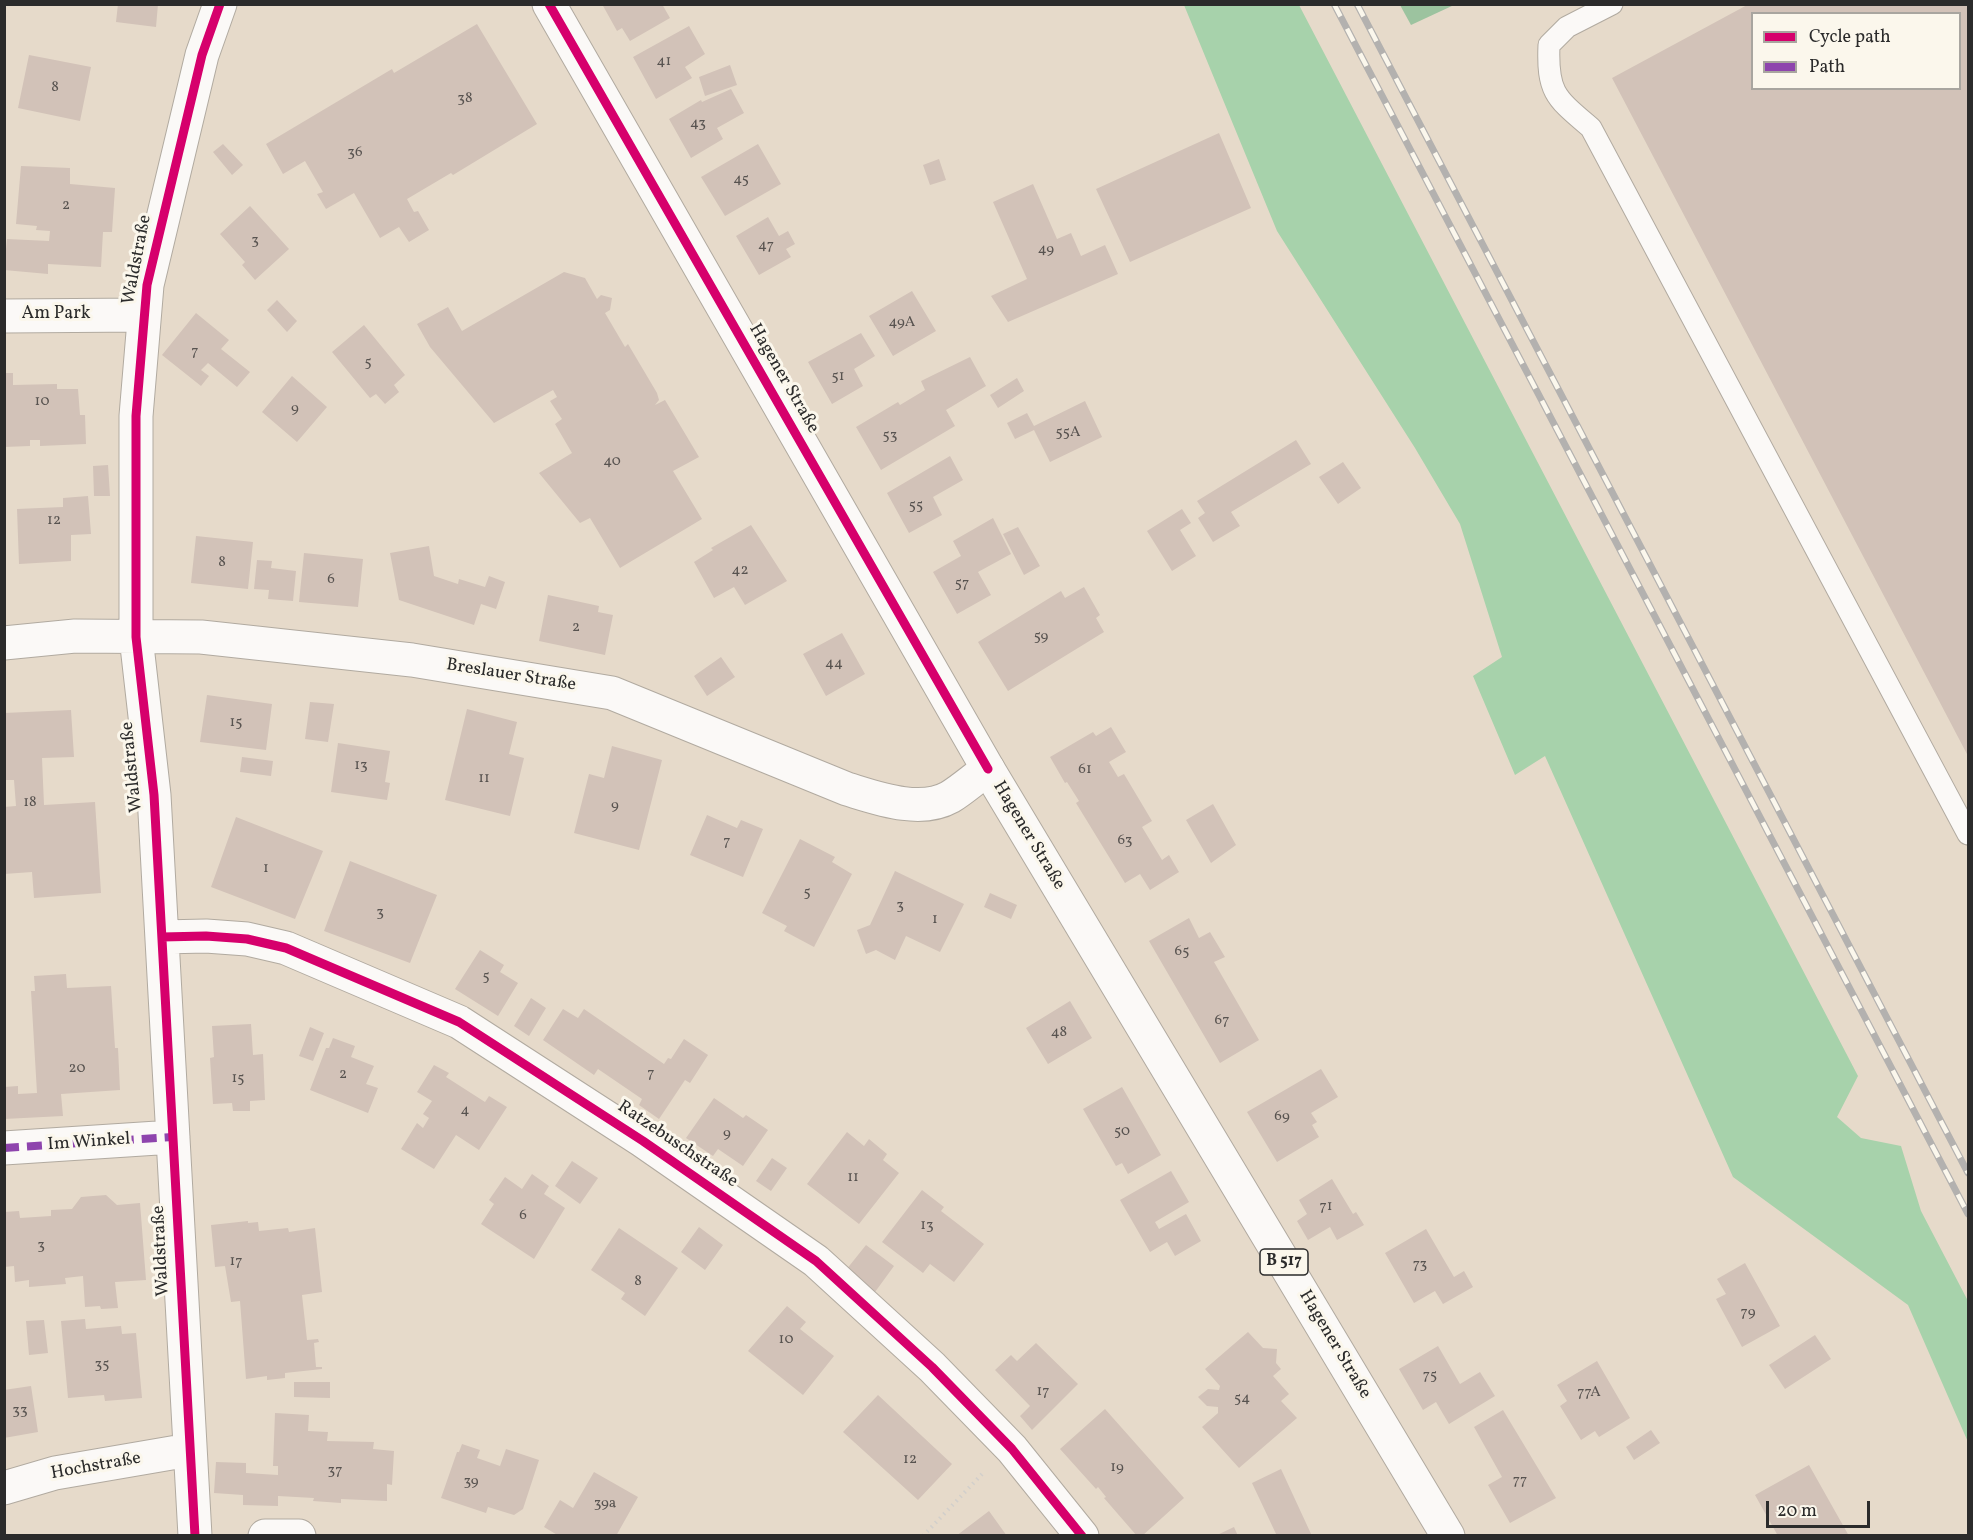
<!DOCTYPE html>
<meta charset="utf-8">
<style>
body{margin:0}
#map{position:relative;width:1973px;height:1540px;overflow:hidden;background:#e6daca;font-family:Vollkorn,serif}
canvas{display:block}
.frame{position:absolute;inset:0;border:6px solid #2b2b2b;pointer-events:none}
.legend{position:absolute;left:1751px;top:12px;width:210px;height:78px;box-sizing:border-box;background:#fbf7ec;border:2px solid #a8a59f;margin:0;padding:8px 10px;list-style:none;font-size:18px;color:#2b2b2b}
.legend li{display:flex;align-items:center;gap:12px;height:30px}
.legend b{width:30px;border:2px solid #a8a59f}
.scale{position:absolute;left:1766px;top:1501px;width:104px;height:27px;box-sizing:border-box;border:3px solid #2b2b2b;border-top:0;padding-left:8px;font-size:18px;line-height:21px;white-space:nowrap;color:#2b2b2b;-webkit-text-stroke:4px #fbf7ec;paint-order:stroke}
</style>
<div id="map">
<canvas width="1973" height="1540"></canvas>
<div class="frame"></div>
<ul class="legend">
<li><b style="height:8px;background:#d6006c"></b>Cycle path</li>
<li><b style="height:8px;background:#8e44ad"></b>Path</li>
</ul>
<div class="scale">20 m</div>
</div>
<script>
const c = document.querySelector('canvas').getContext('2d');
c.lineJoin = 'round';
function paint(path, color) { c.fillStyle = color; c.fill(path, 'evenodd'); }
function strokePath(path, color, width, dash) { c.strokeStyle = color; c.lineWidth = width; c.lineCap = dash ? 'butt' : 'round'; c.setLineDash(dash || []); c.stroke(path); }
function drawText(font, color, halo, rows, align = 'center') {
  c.font = font + ' Vollkorn,serif'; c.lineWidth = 6; c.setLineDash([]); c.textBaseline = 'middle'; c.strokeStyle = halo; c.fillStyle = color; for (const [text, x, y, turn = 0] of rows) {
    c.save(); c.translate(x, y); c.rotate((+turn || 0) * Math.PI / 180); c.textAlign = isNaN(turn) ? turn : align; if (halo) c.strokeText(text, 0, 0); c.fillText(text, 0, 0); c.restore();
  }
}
const green = new Path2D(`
 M1184 5H1299L1858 1076 1837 1117 1861 1138 1901 1146 1921 1211 1968 1301V1442L1908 1305 1733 1177 1545 756 1515 775 1473 676 1502 657 1460 524 1415 448 1277 231Z`);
const forest = new Path2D(`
 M1400 5H1454L1411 25Z`);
const building = new Path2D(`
 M118 4H158L156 27 116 22Z
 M602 4H662L670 18 630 41 622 28 617 31Z
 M1749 4H1968V756L1612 78ZM1752 14H1960V88H1752Z
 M477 24 537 124 453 175 451 173 407 199 414 212 418 211 429 230 409 242 399 227 380 238 354 193 326 209 317 194 323 192 305 161 283 174 266 144 392 69 394 73Z
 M689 26 705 54 685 67 692 78 656 99 633 57Z
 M29 55 91 67 80 121 18 108Z
 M730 65 737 85 705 96 699 77Z
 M731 89 744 113 717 128 723 139 691 158 669 119 701 100 702 102Z
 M1219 133 1251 208 1130 262 1096 189Z
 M223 144 243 165 232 175 213 152Z
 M758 144 781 184 725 216 701 177Z
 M939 159 946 180 930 185 923 165Z
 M21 166 70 168V184L115 188 112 232H103L101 267 48 264V274L4 270 7 239 49 241 50 231 36 230 37 226 16 224Z
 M1033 184 1057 239 1071 233 1081 256 1105 245 1118 274 1008 322 991 296 1027 279 993 202Z
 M250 206 289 249 255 280 242 265 245 262 220 234Z
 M768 217 779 236 788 231 795 244 786 249 791 257 759 275 736 236Z
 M564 272 585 278 597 299 601 295 612 298 610 310 605 313 625 347 628 344 657 393 659 400 655 405 665 400 699 457 673 471 702 519 620 568 590 518 580 523 539 473 572 453 555 424 562 419 550 401 557 397 553 390 494 423 430 347 417 324 448 307 462 331Z
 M912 291 936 331 893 356 869 316Z
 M277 300 297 321 287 332 267 310Z
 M196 313 229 340 221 349 250 372 237 387 208 363 201 370 209 376 201 386 162 355Z
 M364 325 405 375 394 385 399 392 385 404 376 394 370 398 332 352Z
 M861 333 875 356 854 369 863 386 832 404 808 362Z
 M970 357 986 386 946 410 955 426 881 470 856 427 898 402 900 405 925 390 921 381Z
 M4 373H13V385L57 384V389H78L80 415H85L86 444 40 446V440H30V446L4 447Z
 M292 376 327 407 297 442 262 412Z
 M1017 378 1024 391 998 408 990 395Z
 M1085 401 1102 437 1050 462 1034 430 1015 439 1007 423 1027 413 1034 426Z
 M1296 440 1311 464 1231 512 1240 526 1213 542 1198 518 1205 513 1197 501Z
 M950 456 963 480 933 497 942 515 909 533 887 493Z
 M1343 462 1361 488 1338 504 1319 477Z
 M108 465 110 496H94L93 466Z
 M88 496 91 534 71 535V561L19 564 17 509 63 507V498Z
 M1182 509 1191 523 1180 530 1196 556 1172 571 1147 531Z
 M993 518 1011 554 978 572 991 595 957 614 933 572 961 556 953 541Z
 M751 525 787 581 745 605 734 587 714 598 694 562 713 550 711 548Z
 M1018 527 1040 566 1024 575 1003 534Z
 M196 536 253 542 248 589 191 583Z
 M429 546 434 576 458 584 459 579 485 587 489 576 505 582 496 609 481 604 474 625 399 600 390 553Z
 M304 553 363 559 358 607 299 602Z
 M257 560 272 561 271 568 296 571 293 601 268 599 269 590 254 589Z
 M1084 587 1100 615 1096 618 1104 632 1008 691 978 642 1061 591 1065 598Z
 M548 595 599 606 598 612 613 615 605 655 539 641Z
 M842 633 865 674 826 696 803 654Z
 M721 657 735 677 707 696 694 676Z
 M207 695 272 704 266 750 200 742Z
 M310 702 334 704 328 742 305 739Z
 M467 709 517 722 509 754 524 758 510 816 445 800Z
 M71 710 74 757 42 758 44 805 95 802 101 893 34 898 32 872 4 874V807L16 806 14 780H4V713Z
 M1111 727 1126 752 1109 762 1118 777 1124 774 1152 821 1142 827 1162 860 1169 855 1179 872 1150 890 1140 874 1125 883 1076 803 1079 801 1067 782 1065 783 1050 757 1093 732 1096 736Z
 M338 743 390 751 385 782 390 783 387 800 331 792Z
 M612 746 662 760 639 850 574 833 589 774 604 778Z
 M242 757 273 761 271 776 240 772Z
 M1213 804 1236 845 1211 863 1186 820Z
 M707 815 737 828 741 820 763 829 743 877 690 855Z
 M236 817 323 851 295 919 211 887Z
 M800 839 835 857 832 862 852 874 814 947 784 931 787 926 762 913Z
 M350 861 437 895 410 963 324 931Z
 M895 871 964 904 940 952 906 936 895 960 876 950 866 954 857 930 870 925Z
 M990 893 1017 905 1011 919 984 907Z
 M1189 918 1199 938 1210 932 1225 957 1214 962 1259 1040 1220 1063 1149 941Z
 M480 950 504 965 500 972 518 983 498 1016 455 989Z
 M66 974 67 988 111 986 115 1048H118L120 1090 61 1094 63 1116 4 1119V1087L18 1086V1094L37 1093 31 991H35L34 976Z
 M531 998 546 1008 529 1036 514 1026Z
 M1070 1001 1092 1038 1048 1064 1026 1028Z
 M563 1009 578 1018 584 1009 664 1064 668 1058 671 1059 684 1039 708 1055 690 1083 685 1080 659 1119 639 1105 642 1099 598 1069 594 1075 543 1040Z
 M251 1024 253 1055 263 1054 265 1100 250 1101V1111H233L232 1103 213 1104 210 1058 214 1057 212 1026Z
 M310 1027 324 1033 313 1061 299 1056Z
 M333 1038 355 1046 351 1057 374 1066 366 1084 378 1088 368 1113 310 1090 326 1048H329Z
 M434 1065 449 1073 446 1077 485 1102 489 1096 507 1107 479 1150 456 1135 434 1169 401 1149 417 1123 423 1128 429 1118 423 1114 432 1101 417 1092Z
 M1321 1069 1338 1097 1311 1113 1317 1122 1312 1125 1319 1137 1277 1162 1247 1112Z
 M1122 1087 1161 1155 1128 1174 1122 1163 1116 1166 1083 1109Z
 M714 1098 743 1118 746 1115 768 1130 743 1166 718 1149 713 1156 686 1138Z
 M847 1132 864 1146 869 1139 887 1154 883 1160 899 1173 859 1224 807 1184Z
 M772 1158 787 1168 771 1191 756 1181Z
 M572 1161 598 1178 580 1204 555 1186Z
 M1171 1171 1189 1202 1155 1222 1159 1229 1186 1214 1201 1241 1175 1256 1167 1242 1150 1252 1120 1200Z
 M532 1174 549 1186 544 1194 565 1208 534 1259 481 1224 494 1204 489 1200 505 1177 522 1189Z
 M1332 1179 1353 1214 1356 1212 1364 1225 1337 1240 1330 1227 1308 1240 1297 1221 1307 1214 1299 1200Z
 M922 1190 944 1207 941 1211 984 1244 954 1282 930 1264 923 1273 882 1242Z
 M106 1195 117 1205 140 1203 146 1280 115 1282 118 1308 101 1309 100 1306 85 1307 83 1276 65 1278 66 1284 29 1287V1280L15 1282 14 1266 4 1267V1212L19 1211 20 1218 51 1216V1210L72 1209 81 1197Z
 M248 1221V1223L258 1222 259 1231 288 1228 289 1232 315 1228 322 1292 302 1295 307 1340 318 1339 319 1342 314 1343 316 1367H322V1369L285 1373V1378L267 1380V1376L246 1379 240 1301 231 1302 225 1266 215 1267 211 1225Z
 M699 1227 723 1245 705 1270 681 1252Z
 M619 1228 678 1268 645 1316 621 1299 625 1293 591 1270Z
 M1426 1229 1454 1277 1464 1271 1473 1287 1443 1304 1435 1291 1414 1303 1385 1253Z
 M866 1245 894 1266 875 1292 846 1270Z
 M1745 1263 1780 1326 1742 1347 1716 1299 1726 1294 1717 1279Z
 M787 1306 806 1322 800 1329 834 1356 803 1395 748 1351Z
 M85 1319 86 1329 121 1326 122 1334 136 1333 142 1398 105 1401 104 1395 68 1398 61 1321Z
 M44 1320 48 1353 29 1355 26 1321Z
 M1248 1332 1263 1348 1277 1349 1276 1363 1281 1369 1273 1376 1289 1394 1281 1401 1297 1418 1239 1468 1202 1427 1218 1413V1407L1207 1406 1198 1397 1208 1389 1219 1390 1220 1386 1205 1369Z
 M1815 1335 1831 1359 1785 1389 1769 1365Z
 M1036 1343 1078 1384 1032 1430 1020 1416 1030 1406 995 1370 1011 1355 1017 1361Z
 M1438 1346 1460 1384 1480 1372 1495 1396 1449 1424 1436 1402 1423 1410 1399 1369Z
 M1597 1361 1630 1418 1599 1437 1595 1431 1581 1440 1560 1406 1567 1401 1557 1385Z
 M294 1382H330V1398L294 1397Z
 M31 1386 38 1432 4 1438V1390Z
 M878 1395 952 1464 918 1500 843 1432Z
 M1105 1409 1184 1498 1142 1536H1137L1104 1498 1106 1497 1098 1487 1096 1489 1060 1449Z
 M1503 1410 1556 1498 1510 1523 1488 1485 1502 1477 1474 1427Z
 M275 1413 309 1415 308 1431 328 1432 327 1441 374 1442 373 1449 394 1451 392 1485 387 1484V1501L341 1499V1503L313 1501 314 1498 278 1496V1506L243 1505V1495L214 1493 216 1462 246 1463V1473L278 1475V1466H273Z
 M1651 1430 1660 1443 1634 1460 1626 1447Z
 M462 1444 480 1450 477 1458 500 1466 506 1449 539 1460 523 1509 514 1515 488 1507 486 1513 441 1498 457 1452H459Z
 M1809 1465 1849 1536H1778L1755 1495Z
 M1281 1469 1312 1536H1277L1252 1483Z
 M594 1472 638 1497 616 1536H559L544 1527 560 1500 573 1508Z
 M989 1511 1007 1536H956Z
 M1234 1527 1238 1536H1215Z`);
const path = new Path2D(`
 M923 1536 985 1471`);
const lane = new Path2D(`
 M1612 4 1567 27 1549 45C1547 93 1556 98 1591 128L1968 834`);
const street = new Path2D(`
 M4 316 144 315
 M4 643 75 636 201 637 412 660 612 693 847 789C877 798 920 814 950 797 963 789 975 778 988 769
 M162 937 206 936 247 939 286 948 459 1022 643 1141 816 1261 932 1367 1012 1449 1082 1536
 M4 1148 173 1137
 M4 1488 55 1473 189 1450
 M195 1536 154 795 136 637V416L147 285 202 55 220 4
 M265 1536H299`);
const primary = new Path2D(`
 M549 4 988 769 1448 1536`);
const rail = new Path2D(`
 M1334 4 1968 1214
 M1357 4 1968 1173`);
const quiet = new Path2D(`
 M4 1148 173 1137`);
const cycleway = new Path2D(`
 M549 4 988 769
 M162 937 206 936 247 939 286 948 459 1022 643 1141 816 1261 932 1367 1012 1449 1082 1536
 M195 1536 154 795 136 637V416L147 285 202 55 220 4`);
const numberNames = [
 ["41",664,62],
 ["8",55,88],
 ["38",465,99],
 ["43",698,124],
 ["36",355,153],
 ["45",741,180],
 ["2",66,206],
 ["3",255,241],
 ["47",766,246],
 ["49",1046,250],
 ["49A",902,323],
 ["7",195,352],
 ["5",368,363],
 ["51",838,377],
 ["10",42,402],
 ["9",295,409],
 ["55A",1068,433],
 ["53",890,436],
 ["40",612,462],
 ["55",916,506],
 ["12",54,521],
 ["8",222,563],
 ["42",740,571],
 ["6",331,580],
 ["57",962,584],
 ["2",576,628],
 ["59",1041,637],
 ["44",834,664],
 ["15",236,723],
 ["13",361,766],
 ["61",1085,770],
 ["11",484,779],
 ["18",30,803],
 ["9",615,806],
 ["63",1125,841],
 ["7",727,842],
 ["1",266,869],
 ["5",807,893],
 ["3",900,906],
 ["3",380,913],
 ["1",935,920],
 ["65",1182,952],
 ["5",486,977],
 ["67",1222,1021],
 ["48",1059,1033],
 ["20",77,1069],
 ["7",651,1074],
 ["2",343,1075],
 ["15",238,1079],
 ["4",465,1111],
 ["69",1282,1117],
 ["50",1122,1132],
 ["9",727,1134],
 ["11",853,1178],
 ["71",1326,1207],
 ["6",523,1216],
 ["13",927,1226],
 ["3",41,1246],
 ["17",236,1262],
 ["73",1420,1265],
 ["8",638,1282],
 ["79",1748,1313],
 ["10",786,1340],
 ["35",102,1365],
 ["75",1430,1376],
 ["17",1043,1392],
 ["77A",1589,1393],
 ["54",1242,1399],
 ["33",20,1411],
 ["12",910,1460],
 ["19",1117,1468],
 ["37",335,1471],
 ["77",1520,1481],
 ["39",471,1482],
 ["39a",605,1504]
];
const shields = [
 [1284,1262,48]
];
const shieldNames = [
 ["B 517",1284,1262]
];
const streetNames = [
 ["Waldstraße",138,260,-79],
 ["Am Park",56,315],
 ["Hagener Straße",783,379,60],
 ["Breslauer Straße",511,676,9],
 ["Waldstraße",133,767,-96],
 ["Hagener Straße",1028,836,59],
 ["Im Winkel",89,1143,-4],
 ["Ratzebuschstraße",677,1145,34],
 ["Waldstraße",162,1251,-93],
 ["Hagener Straße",1334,1345,59],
 ["Hochstraße",96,1467,-10]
];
paint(green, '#a7d2ab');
paint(forest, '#9cc39f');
paint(building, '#d2c2b8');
strokePath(lane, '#b1aaa0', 23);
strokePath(street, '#b1aaa0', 35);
strokePath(primary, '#b1aaa0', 35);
strokePath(path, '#d2cfcb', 4, [1.5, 4.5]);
strokePath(lane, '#fbf9f7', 21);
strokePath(street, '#fbf9f7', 33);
strokePath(primary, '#fbf9f7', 33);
strokePath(rail, '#b3b1af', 7);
strokePath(rail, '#fbf7ec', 4.5, [14]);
strokePath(quiet, '#8e44ad', 8, [15, 8]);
strokePath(cycleway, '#d6006c', 9);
drawText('15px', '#585350', null, numberNames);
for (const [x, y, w] of shields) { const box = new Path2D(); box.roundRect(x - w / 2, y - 13, w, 26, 4.5); c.fillStyle = '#fbf7ec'; c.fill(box); strokePath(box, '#2b2b2b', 1.5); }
drawText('bold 16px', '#2b2b2b', null, shieldNames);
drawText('18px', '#2b2b2b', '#fbf7ec', streetNames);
</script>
